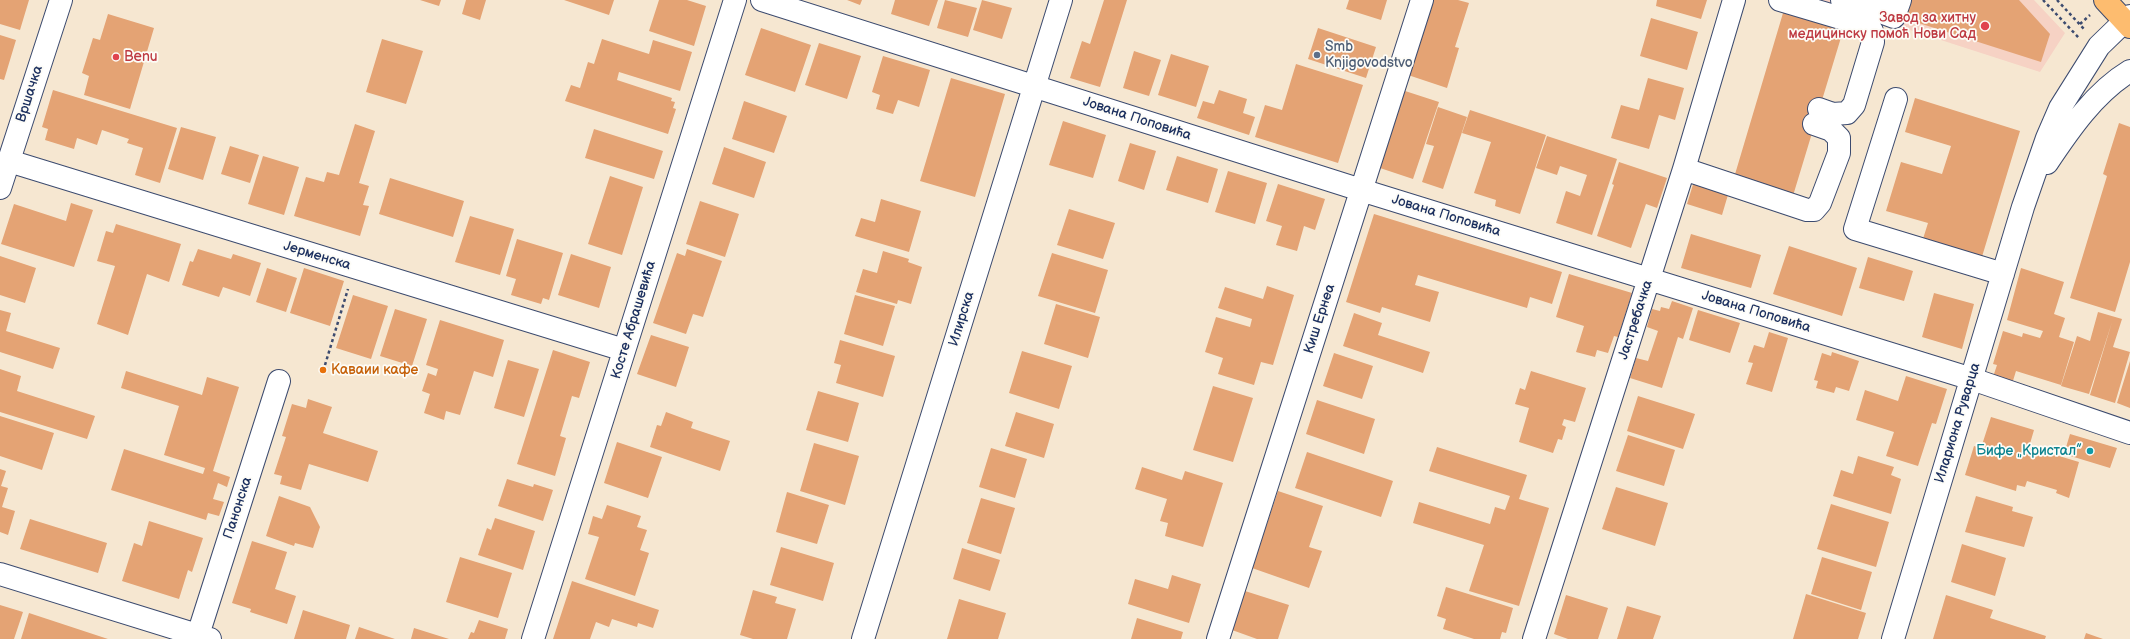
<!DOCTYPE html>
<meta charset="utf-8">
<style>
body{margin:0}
canvas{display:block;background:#f6e7d1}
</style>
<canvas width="2130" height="639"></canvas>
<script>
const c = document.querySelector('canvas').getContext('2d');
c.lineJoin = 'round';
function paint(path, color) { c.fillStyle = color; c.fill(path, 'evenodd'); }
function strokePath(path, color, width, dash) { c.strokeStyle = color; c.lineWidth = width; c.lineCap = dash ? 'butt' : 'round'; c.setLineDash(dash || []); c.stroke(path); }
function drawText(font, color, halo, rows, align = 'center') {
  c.font = font + ' "Balsamiq Sans",sans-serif'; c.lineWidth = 3.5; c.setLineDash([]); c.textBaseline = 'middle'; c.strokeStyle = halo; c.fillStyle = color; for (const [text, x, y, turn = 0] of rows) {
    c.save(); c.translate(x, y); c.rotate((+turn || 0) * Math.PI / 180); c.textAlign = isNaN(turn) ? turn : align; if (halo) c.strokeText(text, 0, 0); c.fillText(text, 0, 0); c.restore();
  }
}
const built = new Path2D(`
 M1817 0H2034L2065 33 2040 72Z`);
const building = new Path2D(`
 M0 0H29L20 30 0 24Z
 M420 0H441L439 6Z
 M466 0H486L480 20 462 14Z
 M564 0H614L609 15Z
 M659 0H687L706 6 694 46 649 31Z
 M847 0H862L860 5Z
 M895 0H938L929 26 891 14Z
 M945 0 977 8 968 37 937 28Z
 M982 0 1012 8 1002 39 973 30Z
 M1104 0H1127L1100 87 1070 78 1082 41 1090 44Z
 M1349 0H1387L1381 20 1346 9Z
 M1432 0H1458L1469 3 1455 47 1459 48 1447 88 1408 75Z
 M1657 0H1707L1701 19 1656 6Z
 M1908 0H2019L2050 34 2041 62 1903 18Z
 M1786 3 1846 21 1792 199 1733 181Z
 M108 14 154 28 130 109 84 95 89 76 82 73 93 38 100 40Z
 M1651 18 1698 32 1687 70 1640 56Z
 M761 28 811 45 795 92 745 75Z
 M1318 28 1376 47 1366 78 1308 59Z
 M0 35 16 40 4 80 0 79Z
 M382 39 423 51 406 104 366 92Z
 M602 39 649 54 653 40 692 52 680 91 619 72 617 80 672 98 671 101 675 102 673 108 676 109 668 134 565 101 571 85 580 88 588 62 594 64Z
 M819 43 861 56 847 99 805 85Z
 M1134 51 1161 60 1149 96 1123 88Z
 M1171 54 1209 66 1196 107 1158 95Z
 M883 56 930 70 919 107 898 100 893 114 876 109 880 95 872 92Z
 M1296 64 1363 85 1338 163 1255 137 1265 105 1282 110Z
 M951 78 1005 94 975 197 920 181Z
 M1648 78 1684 88 1675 120 1659 115 1649 149 1611 138 1621 105 1639 110Z
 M53 90 177 128 160 183 135 175 143 148 127 143 129 139 102 130 97 145 77 138 74 149 45 140 48 129 42 127Z
 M1219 90 1247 99 1243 113 1255 117 1249 135 1197 118 1203 101 1214 104Z
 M1402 90 1439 102 1413 179 1377 167Z
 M1915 98 2020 131 1981 260 1922 242 1928 223 1886 211 1901 162 1942 174 1951 146 1905 132Z
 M744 101 787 116 774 153 732 139Z
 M1438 107 1467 117 1443 189 1422 182 1434 146 1426 144Z
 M1470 110 1546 135 1520 214 1495 206 1496 200 1474 193 1491 142 1462 133Z
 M1063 121 1106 135 1093 178 1049 165Z
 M2119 123 2130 127V262L2115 312 2070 298 2107 176 2103 174Z
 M355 124 375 131 359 183 369 186 363 205 369 206 360 236 294 216 306 177 324 182 327 172 339 175Z
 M181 127 216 137 203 180 168 169Z
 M594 129 663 151 654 179 585 158Z
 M1547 136 1617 159 1592 235 1556 223 1566 191 1580 196 1587 175 1560 166 1557 175 1536 168Z
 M1130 143 1156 151 1144 190 1118 181Z
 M230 146 259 155 250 183 221 174Z
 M724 147 766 162 754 198 712 184Z
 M263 156 299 167 284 215 248 204Z
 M1177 156 1218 169 1208 203 1166 190Z
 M1619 162 1667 178 1657 208 1646 204 1631 248 1597 236 1614 185 1612 184Z
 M1228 171 1267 183 1255 224 1215 212Z
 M610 176 643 187 622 255 588 244Z
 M390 178 464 201 453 237 379 214Z
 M1695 178 1730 188 1722 215 1687 204Z
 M1278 184 1325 199 1315 230 1304 226 1297 251 1276 245 1282 226 1266 221Z
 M881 199 921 211 909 252 855 236 861 218 875 222Z
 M700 201 739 214 725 257 686 244Z
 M71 203 93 210 74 267 1 244 14 204 66 221Z
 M1069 209 1115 223 1103 259 1057 245Z
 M1374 214 1562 272 1552 304 1530 297 1527 308 1418 275 1415 285 1439 292 1430 322 1382 307 1380 313 1346 302Z
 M470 216 514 229 500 275 455 262Z
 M116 224 181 244 169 282 147 274 128 335 97 324 115 266 97 261 106 231 113 233Z
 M1691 234 1761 255 1751 288 1681 268Z
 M517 239 563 253 549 300 543 298 541 304 511 295 516 279 506 276Z
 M1789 246 1857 268 1842 316 1773 294Z
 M198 249 231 259 233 254 261 263 250 296 223 287 219 297 182 285 190 261 193 262Z
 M687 249 722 261 703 317 693 314 686 334 653 323 677 253 685 256Z
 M883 251 909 259 908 262 922 267 911 304 898 300 897 304 856 292 863 269 877 273Z
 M1052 253 1108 270 1095 313 1038 296Z
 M571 254 611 267 599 308 558 295Z
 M0 256 36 268 25 303 0 295Z
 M1868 257 1913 271 1904 301 1859 288Z
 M267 268 297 278 286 312 256 302Z
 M304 268 344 281 330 326 290 313Z
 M2021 268 2064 282 2054 314 2065 318 2059 337 2074 342 2061 385 2016 371 2012 384 1993 377 1997 365 1993 364 2003 331 2022 337 2023 333 2040 338 2043 331 2007 320Z
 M1569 274 1632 293 1618 337 1614 336 1608 353 1597 350 1595 357 1576 352 1584 326 1556 317Z
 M1267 286 1294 295 1273 365 1261 362 1254 385 1218 374 1223 358 1205 352 1216 317 1250 327 1252 319 1218 308 1225 287 1263 299Z
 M1934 293 1974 304 1962 349 1922 337Z
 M353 295 388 306 371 359 336 348Z
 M855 295 895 306 883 346 844 334Z
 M1672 301 1693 308 1683 339 1678 337 1662 388 1630 378 1636 358 1648 361 1658 331 1647 327 1652 309 1660 311 1661 307 1669 309Z
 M1056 304 1100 317 1088 358 1044 344Z
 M395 309 427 319 412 366 380 356Z
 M0 310 11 313 6 331 60 348 53 369 0 352Z
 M1698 310 1740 323 1730 353 1689 340Z
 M2098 312 2122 319 2113 347 2130 352 2115 403 2090 395 2112 322 2089 394 2061 386 2077 336 2090 341Z
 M1354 313 1382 323 1378 335 1430 352 1423 373 1343 346Z
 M440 320 504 340 493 377 474 371 460 415 446 411 444 420 424 413 430 394 422 391 428 373 436 376 438 369 426 365Z
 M1769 332 1788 338 1772 392 1746 384 1753 363 1748 362 1754 345 1764 348Z
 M651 335 689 347 676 387 637 374Z
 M840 340 895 356 883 397 836 383 841 365 834 363Z
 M553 350 590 362 579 398 572 396 560 436 566 438 555 476 517 464Z
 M1022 351 1072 366 1059 409 1009 393Z
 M1832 352 1859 361 1849 391 1836 387 1834 393 1816 388 1818 381 1814 380 1822 353 1831 356Z
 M1334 353 1373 366 1362 399 1323 386Z
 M508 360 539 369 524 417 494 408Z
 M2130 361V408L2117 403Z
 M0 369 21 376 17 391 95 416 87 439 0 412Z
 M126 371 202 395 207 377 239 387 213 471 230 477 227 487 218 483 213 499 224 502 219 516 208 513 206 520 111 490 124 449 203 474 205 468 164 455 179 406 121 388Z
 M1531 371 1586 388 1575 422 1564 419 1562 425 1566 427 1562 440 1558 439 1553 453 1519 442 1529 408 1515 404 1520 388 1525 390Z
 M1906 376 1947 389 1936 424 1932 423 1918 466 1886 456 1894 432 1856 420 1865 390 1898 401Z
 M1213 386 1253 398 1233 462 1193 450Z
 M818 391 859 403 848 442 806 430Z
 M1638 396 1695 414 1683 449 1627 431Z
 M308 399 332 407 323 433 378 451 368 482 309 464 301 490 280 484 282 476 274 474 286 437 282 436 292 404 306 408Z
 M1317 400 1375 419 1364 454 1306 434Z
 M666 412 693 422 691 428 730 441 720 471 650 447 657 425 661 426Z
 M1016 412 1054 424 1044 458 1005 446Z
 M0 416 54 433 42 470 0 456Z
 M1991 417 2034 430 2029 447 2079 462 2069 498 2056 493 2057 490 2027 481 2025 487 2017 485 2016 491 1965 475 1974 446 1981 448Z
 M2070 434 2117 448 2110 468 2064 454Z
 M1628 435 1675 450 1664 486 1616 471Z
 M617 442 662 457 648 498 604 483Z
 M814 443 859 456 845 505 800 491Z
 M1437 447 1527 475 1519 499 1549 508 1519 606 1469 591 1484 545 1413 523 1419 502 1490 524 1495 507 1505 510 1510 496 1429 471Z
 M991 448 1027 459 1015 498 979 487Z
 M1307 452 1393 481 1381 517 1295 488Z
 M1858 456 1894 467 1891 475 1901 479 1891 514 1833 496 1841 470 1853 474Z
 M1142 467 1182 480 1185 471 1223 483 1203 547 1165 536 1168 523 1160 521 1167 499 1135 489Z
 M0 469 6 471 1 486 8 488 2 507 15 511 8 535 0 532Z
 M507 479 533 487 534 484 553 490 543 521 498 506Z
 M1616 487 1668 503 1655 546 1602 529Z
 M1278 491 1323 506 1309 547 1322 551 1309 588 1252 568Z
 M787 492 829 505 817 544 776 532Z
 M279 496 310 507 320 527 313 548 295 543 294 546 266 536Z
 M1976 496 2013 507 2012 511 2033 517 2024 547 1965 532Z
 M981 498 1015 508 1001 554 967 543Z
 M1831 504 1889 522 1876 567 1817 549Z
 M607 505 641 516 637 527 647 530 640 550 649 553 635 596 585 579 599 537 588 534 593 516 602 519Z
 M495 518 535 531 523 570 478 555 487 528 491 530Z
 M30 519 107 543 98 573 20 549Z
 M149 521 203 538 192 572 188 570 179 599 122 581 134 543 142 546Z
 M252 541 287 552 275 589 296 596 287 624 250 612 251 609 232 603Z
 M1962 544 2006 558 1995 596 1951 582Z
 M781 547 834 563 823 601 770 585Z
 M962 548 1000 560 990 591 953 579Z
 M460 557 512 573 498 618 446 602Z
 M1822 557 1872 572 1861 610 1811 594Z
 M1172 575 1201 584 1189 623 1128 604 1135 579 1168 589Z
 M572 581 659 610 653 628 638 623 637 627 612 619 609 627 596 622 590 639H553Z
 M1446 587 1513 608 1506 633 1502 632 1500 639H1474L1443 629 1446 619 1437 616Z
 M753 590 777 597 775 603 796 609 787 639H753L740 635Z
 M1245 591 1289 605 1278 639H1257L1232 630Z
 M1806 594 1866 613 1858 639H1793Z
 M1566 595 1608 608 1598 639H1568L1554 634Z
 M1946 595 1993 610 1990 618 2046 636 2045 639H1933Z
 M959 599 1006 613 998 639H947Z
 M0 605 23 612 14 639H0Z
 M1627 606 1661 616 1653 639H1617Z
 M303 610 350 625 346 639H294Z
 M29 613 108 639H21Z
 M1137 618 1183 632 1181 639H1131Z
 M479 620 508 629 505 639H468L471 632 474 633Z
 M359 627 395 639H355Z
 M414 628 449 639H411Z
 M2086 633 2103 639H2084Z`);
const path = new Path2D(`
 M2043 0 2079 38
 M2057 0 2084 29
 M2080 24 2090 15
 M325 365 348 289`);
const minor = new Path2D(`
 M762 0 1361 190 1972 379 2130 433
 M1780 0 1864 25 1872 31 1873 42 1854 105 1847 113 1833 114 1819 109
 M1842 0 1878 11 1882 0
 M1878 11 1894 17 1900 0
 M1896 99 1855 229 2003 274
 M9 161 624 350
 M2047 163C2069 130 2095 92 2130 71
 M1684 169 1807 210H1814L1820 203 1839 153V138L1831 130 1814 124
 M0 188 61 0
 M0 574 210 639
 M198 635 279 381
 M533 639 735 0
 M863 639 1061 0
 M1218 639 1422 0
 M1534 639 1684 169 1734 0
 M1893 639 2023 207 2047 138 2060 108 2099 46 2130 16`);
const major = new Path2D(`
 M2105 0 2130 27`);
const markers = [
 [1985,26,5,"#e0444e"],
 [1317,55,4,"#5c6f8a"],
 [116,57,4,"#e0444e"],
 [323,370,4,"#e8710a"],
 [2090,451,4,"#0f9aa8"]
];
const healthNames = [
 ["Завод за хитну",1976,18],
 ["медицинску помоћ Нови Сад",1976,34],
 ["Benu",124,57,"left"]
];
const serviceNames = [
 ["Smb",1325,47],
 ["Knjigovodstvo",1325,63]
];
const streetNames = [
 ["Вршачка",30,94,-72],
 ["Јована Поповића",1137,119,18],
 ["Јована Поповића",1446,216,17],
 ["Јерменска",317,256,17],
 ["Јована Поповића",1756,312,17],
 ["Илирска",962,319,-73],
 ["Киш Ернеа",1320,319,-72],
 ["Косте Абрашевића",634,320,-73],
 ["Јастребачка",1636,320,-72],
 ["Илариона Руварца",1958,423,-73],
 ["Панонска",238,508,-72]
];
const foodNames = [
 ["Каваии кафе",331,370]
];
const cultureNames = [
 ["Бифе „Кристал”",2082,451]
];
paint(built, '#f6d2c4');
paint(building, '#e4a374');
strokePath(minor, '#3c4b6f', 24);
strokePath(major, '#3c4b6f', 24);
strokePath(path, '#3c4b6f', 2.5, [3, 3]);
strokePath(minor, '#fff', 22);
strokePath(major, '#fdbc6f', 22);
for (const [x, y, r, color] of markers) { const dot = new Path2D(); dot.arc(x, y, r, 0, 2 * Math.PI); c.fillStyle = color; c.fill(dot); strokePath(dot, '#fdfcf7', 1.5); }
drawText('14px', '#be3a42', '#fdfcf7', healthNames, 'right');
drawText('14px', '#4e5e75', '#fdfcf7', serviceNames, 'left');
drawText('14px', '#1b2f5e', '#fdfcf7', streetNames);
drawText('14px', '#c56008', '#fdfcf7', foodNames, 'left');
drawText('14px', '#0d838f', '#fdfcf7', cultureNames, 'right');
</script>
